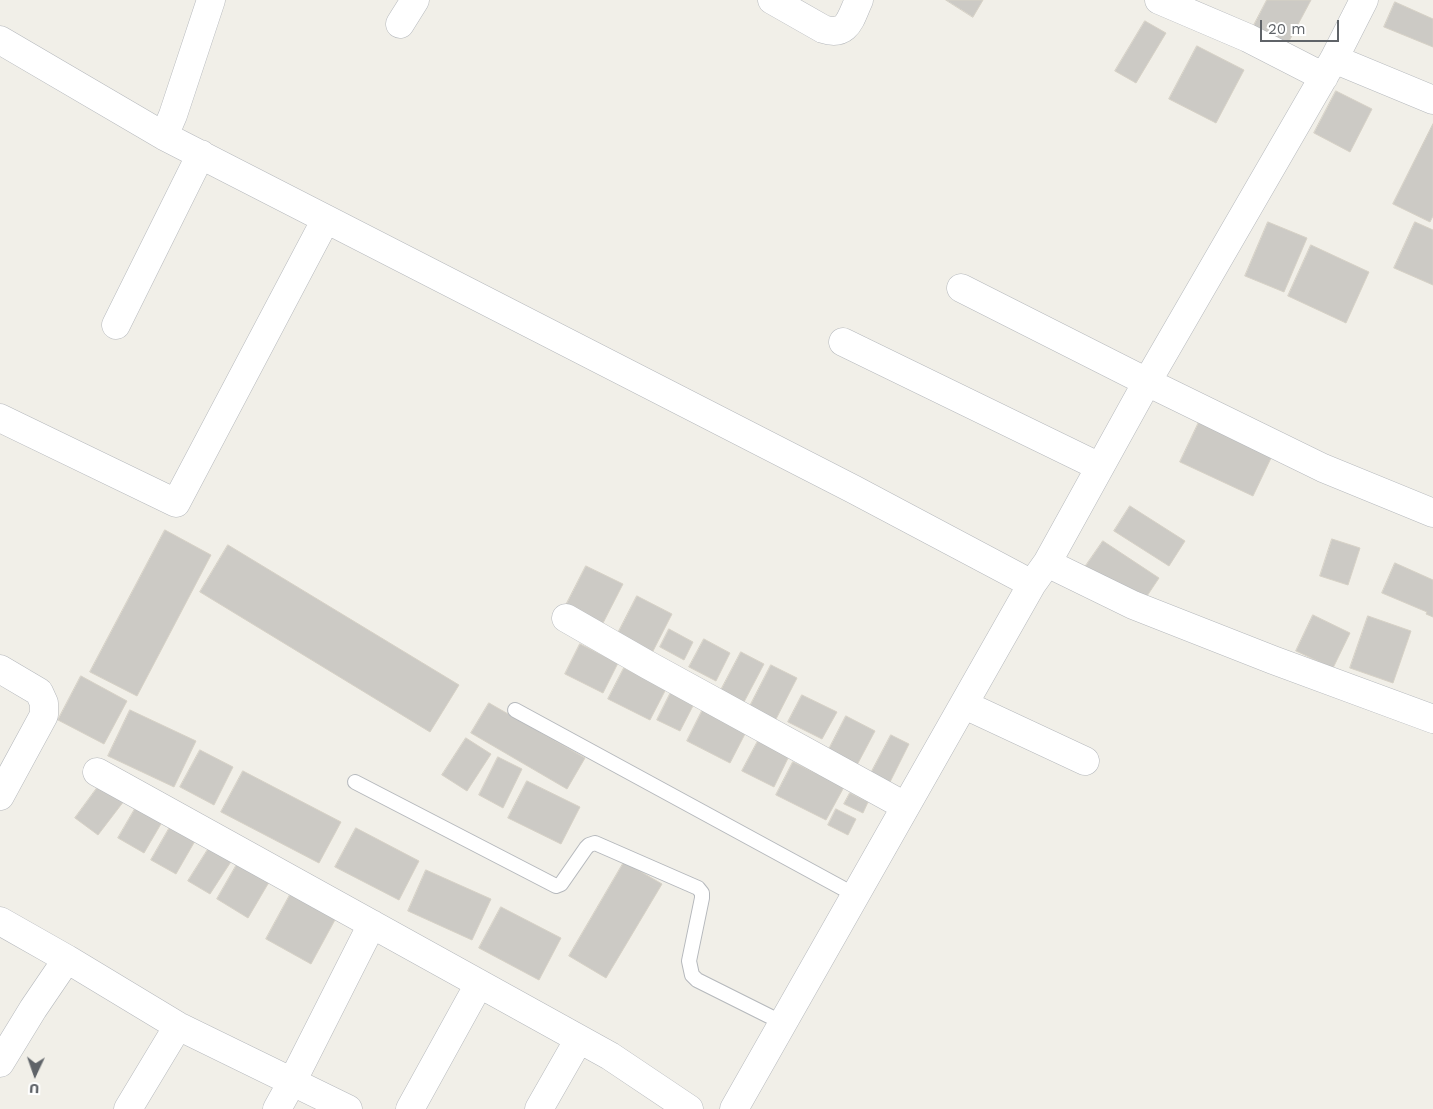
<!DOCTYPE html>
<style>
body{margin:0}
#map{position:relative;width:1433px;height:1109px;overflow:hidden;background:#f1efe8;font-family:"Work Sans",sans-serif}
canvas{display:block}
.north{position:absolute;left:10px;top:1049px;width:50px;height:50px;-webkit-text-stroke:4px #fff;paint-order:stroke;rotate:183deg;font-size:14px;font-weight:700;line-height:20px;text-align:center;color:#5f6368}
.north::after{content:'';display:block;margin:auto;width:18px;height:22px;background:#5f6368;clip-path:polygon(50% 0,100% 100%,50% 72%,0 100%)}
.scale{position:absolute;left:1260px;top:20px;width:79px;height:22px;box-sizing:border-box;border:2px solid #5f6368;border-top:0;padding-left:6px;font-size:15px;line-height:18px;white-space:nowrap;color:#5f6368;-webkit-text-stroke:4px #fff;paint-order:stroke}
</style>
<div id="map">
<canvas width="1433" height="1109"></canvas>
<div class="north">U</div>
<div class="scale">20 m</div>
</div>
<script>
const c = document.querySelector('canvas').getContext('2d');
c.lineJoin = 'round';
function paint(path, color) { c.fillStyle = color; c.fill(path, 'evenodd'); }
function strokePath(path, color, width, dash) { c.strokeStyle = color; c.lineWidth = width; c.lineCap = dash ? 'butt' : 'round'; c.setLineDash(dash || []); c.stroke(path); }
const building = new Path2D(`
 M946 0H983L973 17Z
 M1267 0H1311L1287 45 1253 27Z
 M1395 2 1433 19V47L1384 27Z
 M1145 21 1166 33 1136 83 1115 71Z
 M1197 46 1244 70 1216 123 1169 99Z
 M1336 91 1372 109 1350 152 1314 133Z
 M1433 124V216L1430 222 1393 204Z
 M1268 222 1307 238 1284 292 1245 276Z
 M1415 222 1433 230V285L1394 268Z
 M1311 245 1369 272 1346 323 1288 296Z
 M1199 422 1272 456 1253 496 1180 462Z
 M1130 506 1185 541 1169 566 1114 531Z
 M165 530 211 555 137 696 90 672Z
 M1332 539 1360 548 1348 585 1320 576Z
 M1103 541 1159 578 1141 605 1085 567Z
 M228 545 459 685 430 732 200 592Z
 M1395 563 1433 580V617L1426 614 1427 612 1382 593Z
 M586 566 623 584 602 625 565 607Z
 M637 596 672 614 652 653 617 635Z
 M1313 615 1350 633 1333 668 1296 651Z
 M1368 616 1411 631 1393 683 1350 668Z
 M669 629 693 642 684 660 660 647Z
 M704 639 730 653 716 681 689 667Z
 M580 644 618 663 603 693 565 674Z
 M741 652 764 664 744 702 721 690Z
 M771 665 797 678 775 721 749 708Z
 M624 668 666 689 650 720 608 699Z
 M81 676 127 701 104 744 58 720Z
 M672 690 695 702 680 731 657 720Z
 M802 695 837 712 822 739 788 722Z
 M489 703 585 758 567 789 471 733Z
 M703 709 746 732 730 763 687 741Z
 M130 710 196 741 174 787 108 756Z
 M846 716 875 731 857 765 828 751Z
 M891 735 909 744 890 782 871 773Z
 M466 738 491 754 467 791 442 775Z
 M759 739 790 754 774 787 742 771Z
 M200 750 233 767 214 805 180 787Z
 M498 757 522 769 503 808 479 795Z
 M793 762 844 787 826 820 776 795Z
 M243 771 341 822 319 863 221 812Z
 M527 781 580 807 561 844 508 818Z
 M100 784 124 801 98 835 75 818Z
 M850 793 868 802 863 813 844 804Z
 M139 802 165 817 144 853 118 838Z
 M836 809 856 819 848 835 828 825Z
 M174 820 199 834 176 874 151 860Z
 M356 828 419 861 399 900 335 867Z
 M212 843 234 857 210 894 188 881Z
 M240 859 272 877 248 918 217 899Z
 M624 862 662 884 606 978 569 956Z
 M426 870 491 899 472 940 408 911Z
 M291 893 336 918 311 964 266 939Z
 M501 907 561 938 539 980 479 948Z`);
const lane = new Path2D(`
 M515 710 855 895
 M355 782 556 886 561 884 586 848 589 845 595 843 698 888 702 893V898L689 961 692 975 697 980 783 1023`);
const street = new Path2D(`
 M211 0 173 115 164 136 853 489 1032 584
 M772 0 823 29C848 37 850 19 859 0
 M1159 0 1248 38 1324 77
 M400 24 415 0
 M0 40 164 136
 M1334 59 1433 100
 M961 288 1147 382 1323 468 1433 513
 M116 325 201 154
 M843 342 1100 467
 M0 418 176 503 326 219
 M1047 563 1133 605 1273 660 1433 719
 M566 618 648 665 905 806
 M0 669 39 692 44 703V715L0 796
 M965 705 1085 761
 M97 772 610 1056 689 1109
 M0 921 67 959 178 1026 348 1109
 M0 1063 33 1009 67 959
 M128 1109 178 1026
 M277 1109 292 1082 372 924
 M410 1109 479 984
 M539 1109 579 1039
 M734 1109 1032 584 1047 563 1147 382 1334 59 1364 0`);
paint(building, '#cccac5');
strokePath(building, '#d6d1c6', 1);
strokePath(lane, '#b5b8bc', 16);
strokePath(street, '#b5b8bc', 29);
strokePath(lane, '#fff', 14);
strokePath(street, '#fff', 28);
</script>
